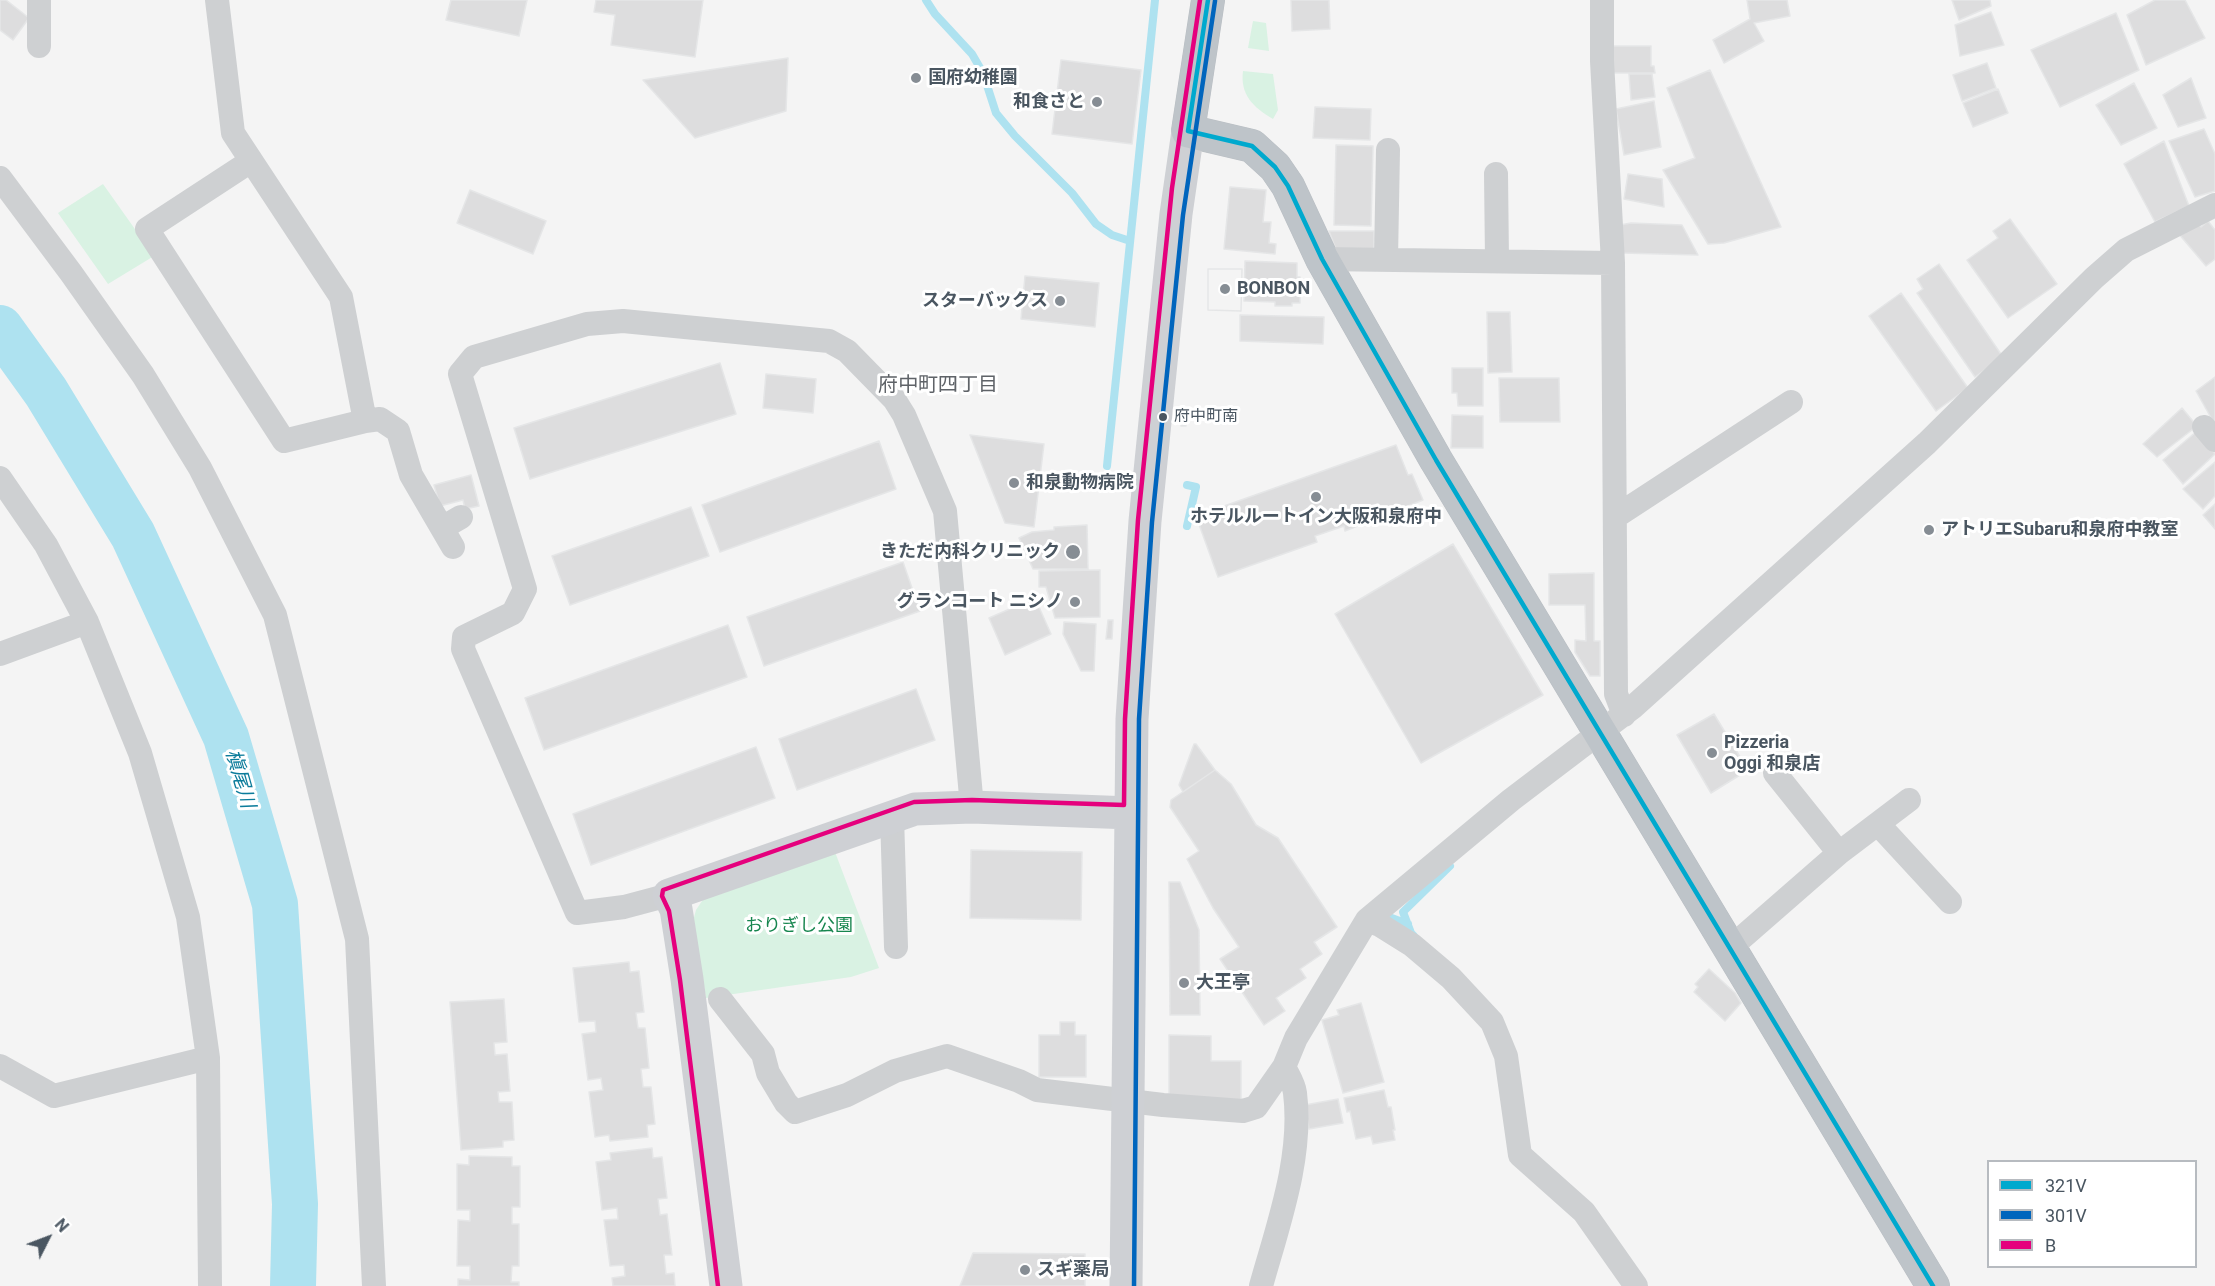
<!DOCTYPE html>
<meta charset="utf-8">
<style>
body{margin:0}
#map{position:relative;width:2215px;height:1286px;overflow:hidden;background:#f4f4f4;font-family:Roboto,sans-serif}
canvas{display:block}
.legend{position:absolute;left:1987px;top:1160px;width:210px;height:108px;box-sizing:border-box;background:#fff;border:2px solid #b7bbc0;margin:0;padding:8px 10px;list-style:none;font-size:18px;color:#4a5661}
.legend li{display:flex;align-items:center;gap:12px;height:30px}
.legend b{width:30px;border:2px solid #b7bbc0}
.north{position:absolute;left:18px;top:1208px;width:60px;height:60px;-webkit-text-stroke:4px #fff;paint-order:stroke;rotate:48deg;font-size:16px;font-weight:700;line-height:24px;text-align:center;color:#4a5661}
.north::after{content:'';display:block;margin:auto;width:21px;height:27px;background:#4a5661;clip-path:polygon(50% 0,100% 100%,50% 72%,0 100%)}
</style>
<div id="map">
<canvas width="2215" height="1286"></canvas>
<ul class="legend">
<li><b style="height:8px;background:#00a9ce"></b>321V</li>
<li><b style="height:8px;background:#0065bd"></b>301V</li>
<li><b style="height:8px;background:#e5007d"></b>B</li>
</ul>
<div class="north">N</div>
</div>
<script>
const c = document.querySelector('canvas').getContext('2d');
c.lineJoin = 'round';
function paint(path, color) { c.fillStyle = color; c.fill(path, 'evenodd'); }
function strokePath(path, color, width, dash) { c.strokeStyle = color; c.lineWidth = width; c.lineCap = dash ? 'butt' : 'round'; c.setLineDash(dash || []); c.stroke(path); }
function drawText(font, color, halo, rows, align = 'center') {
  c.font = font + ' Roboto,"Noto Sans JP",sans-serif'; c.lineWidth = 6; c.setLineDash([]); c.textBaseline = 'middle'; c.strokeStyle = halo; c.fillStyle = color; for (const [text, x, y, turn = 0] of rows) {
    c.save(); c.translate(x, y); c.rotate((+turn || 0) * Math.PI / 180); c.textAlign = isNaN(turn) ? turn : align; if (halo) c.strokeText(text, 0, 0); c.fillText(text, 0, 0); c.restore();
  }
}
const green = new Path2D(`
 M1253 21 1266 23 1269 51 1248 48Z
 M1243 71 1273 74 1278 110 1273 119C1253 107 1240 95 1243 71Z
 M103 184 154 256 108 284 58 213Z
 M835 852 879 968 851 977 706 998 693 921 696 910 704 898Z`);
const stream = new Path2D(`
 M926 0 935 14 972 54 983 73 996 113 1015 136 1072 193 1096 224 1112 235 1130 241
 M1107 466 1155 0
 M1187 526 1196 487 1187 485
 M1389 917 1408 924
 M1414 936 1411 933 1403 912 1450 866`);
const river = new Path2D(`
 M0 328 46 392 133 535 226 737 275 904 295 1204 293 1286`);
const building = new Path2D(`
 M0 0H6L29 18 13 40 0 30Z
 M451 0H527L519 36 446 20Z
 M596 0H703L695 57 611 45 615 15 594 12Z
 M1291 0H1329L1330 29 1292 31Z
 M1747 0H1787L1790 16 1754 23 1764 41 1724 63 1713 40 1750 19Z
 M1952 0H1990L1991 6 1959 20Z
 M2155 0H2185L2205 38 2146 65 2127 15Z
 M1991 12 2004 45 1960 56 1955 25Z
 M2116 13 2139 70 2060 107 2031 50Z
 M1612 46H1651V66H1654L1655 73H1612Z
 M788 58 786 111 695 138 643 80Z
 M1061 60 1141 70 1132 144 1052 134Z
 M1987 63 1996 88 1962 101 1953 75Z
 M1710 70 1781 227 1724 243 1708 244 1663 170 1695 158 1667 88Z
 M1629 74H1652L1655 97 1631 100Z
 M2191 78 2206 118 2178 127 2163 95Z
 M2134 83 2157 128 2121 145 2096 105Z
 M1998 89 2008 113 1973 127 1963 103Z
 M1654 101 1661 147 1624 155 1616 109Z
 M1315 107 1371 109 1370 140 1313 138Z
 M2204 129 2215 154V191L2195 197 2169 141Z
 M2164 141 2189 206 2155 222 2124 164Z
 M1336 145 1373 146 1371 226 1334 225Z
 M1628 174 1662 179 1664 207 1624 199Z
 M1230 187 1266 190 1263 222H1271L1269 243 1276 244 1275 254 1224 249Z
 M470 190 546 221 533 254 457 223Z
 M2010 219 2057 284 2008 318 1967 260 1998 238 1993 231Z
 M2208 221 2215 230V259L2206 266 2178 233 2195 222 2201 227Z
 M1631 223 1682 225 1698 255 1622 253 1620 225Z
 M1329 231H1374V251L1337 252Z
 M1245 261 1297 263V277H1300V303H1292V306H1275V302L1244 301Z
 M1939 264 2003 357 1975 377 1917 293 1923 289 1917 279Z
 M1208 269H1242L1241 311 1208 310Z
 M1208 269H1242L1241 311 1208 310Z
 M1025 276 1099 283 1095 327 1021 319Z
 M1901 293 1968 388 1936 411 1869 316Z
 M1487 312H1510L1512 372 1488 373Z
 M1240 315 1324 317 1323 344 1240 341Z
 M720 363 736 414 530 479 514 428Z
 M1452 368H1483V406H1458L1457 393H1452Z
 M766 374 816 379 813 413 763 408Z
 M2215 377V425L2196 391Z
 M1499 378H1559L1560 422H1500Z
 M1183 407H1188L1186 426H1181Z
 M2182 408 2197 426 2157 457 2143 444Z
 M1452 415 1483 416V448H1451Z
 M2197 431 2215 454 2183 484 2163 460Z
 M970 435 1044 444 1034 527 1005 523Z
 M879 441 896 489 720 552 702 505Z
 M1396 445 1408 475 1412 474 1423 500 1345 531 1344 526 1315 536 1317 542 1218 577 1196 516Z
 M2215 462V496L2203 509 2183 489Z
 M471 475 479 506 465 509 463 500 440 506 434 485Z
 M2215 504V529L2203 515Z
 M691 507 709 556 570 605 552 556Z
 M1087 525 1088 569H1033L1019 538 1032 532 1054 530V527Z
 M1453 544 1543 695 1421 763 1335 614Z
 M903 562 920 611 764 666 747 617Z
 M1100 570V617L1055 618 1046 587H1039V571Z
 M1594 573V641H1600V676H1590L1575 652V640L1586 641 1585 605H1549V574Z
 M1035 598 1051 634 1005 655 989 618Z
 M1108 620H1113L1112 639H1106Z
 M1064 622 1096 624 1094 671H1081L1063 634Z
 M728 625 747 677 544 750 525 698Z
 M916 689 935 740 797 790 779 739Z
 M1714 714 1748 770 1711 793 1677 735Z
 M1194 744H1196L1215 770 1183 792 1179 785Z
 M756 747 775 798 591 865 573 814Z
 M1215 770 1231 784 1256 825 1278 838 1337 927 1314 942 1322 954 1300 969 1306 978 1276 998 1285 1011 1264 1025 1220 959 1239 947 1213 908 1187 859 1199 851 1170 807 1171 800Z
 M971 850 1082 852 1081 920 970 918Z
 M1169 882H1180L1199 930 1200 1015H1170Z
 M629 962 630 972 639 971 644 1012 636 1013 638 1028H645L649 1068 641 1069 643 1087H651L655 1124 647 1125 648 1137 610 1141 609 1135 595 1137 589 1092 603 1090 601 1078 588 1080 582 1034 596 1032 595 1021 579 1022 573 968Z
 M1709 969 1735 993 1741 1003 1725 1021 1694 992 1698 987 1695 984Z
 M504 999 507 1042 494 1043 495 1055 507 1054 510 1091 498 1092 499 1102H512L514 1140 503 1141V1147L461 1150 450 1002Z
 M1361 1003 1384 1082 1343 1093 1322 1020 1339 1015 1337 1010Z
 M1060 1022H1075V1035H1086V1077H1039V1035H1060Z
 M1169 1035 1211 1036V1061H1241V1100H1169Z
 M1384 1090 1388 1107H1391L1395 1130H1393L1395 1140 1373 1144 1371 1136 1356 1139 1350 1111 1347 1112 1344 1098Z
 M1338 1099 1343 1123 1309 1129 1305 1105Z
 M652 1148 653 1158 662 1157 667 1198 658 1199 660 1215 667 1214 672 1255H664L666 1274 674 1273 675 1286H613L612 1278 625 1276 624 1265 610 1266 604 1220 618 1219 617 1208 602 1210 596 1162 611 1160 610 1153Z
 M469 1156 512 1157V1166H520V1207H512V1224H519V1266H512L511 1282H519V1286H458V1279L470 1280V1266H457L458 1220 470 1221V1210H457V1164L469 1165Z
 M973 1253 1085 1254V1286H960Z`);
const street = new Path2D(`
 M39 0V46
 M217 0 233 133 341 297 365 421 284 441 147 229 251 161
 M1602 0V61L1613 263 1616 694 1624 715
 M1496 174 1497 260
 M0 178 71 273 143 375 200 468 275 615 357 939 374 1286
 M1322 259 1613 263
 M1386 259 1388 150
 M365 421 380 419 398 431 411 475 453 547
 M2204 427 2215 440
 M0 478 46 545 87 622 140 753 188 917 208 1058 210 1286
 M1615 517 1791 402
 M442 528 461 517
 M0 654 87 622
 M1775 773 1839 853
 M892 816 896 947
 M1878 824 1950 902
 M669 895 624 907 577 913 463 649 464 637 513 613 525 589 460 374 474 357 587 324 623 321 829 341 847 351 894 399 904 415 945 511 972 807
 M1367 920 1380 925 1412 945 1451 978 1492 1022 1506 1056 1520 1155 1584 1212 1636 1286
 M1729 949 1839 853 1909 800
 M720 999 763 1054 768 1073 786 1103 795 1112 847 1095 895 1071 947 1056 1019 1081 1037 1090 1163 1105 1243 1111 1256 1107 1284 1067
 M0 1066 54 1096 208 1058
 M1261 1286C1278 1225 1303 1157 1295 1093 1294 1084 1288 1075 1284 1067L1296 1038 1367 920 1511 800 1632 708 1927 443 2094 278 2126 250 2215 205`);
const secondary = new Path2D(`
 M726 1286 687 979 676 909 669 895 915 809 972 807 1131 813
 M1126 1286 1132 719 1145 521 1176 214 1188 131`);
const highway = new Path2D(`
 M1208 0 1188 131 1252 146 1275 167 1288 186 1322 259 1436 460 1933 1286`);
const bus1 = new Path2D(`
 M1188 131 1252 146 1275 167 1288 186 1322 259 1436 460 1933 1286
 M1188 131 1208 0`);
const bus2 = new Path2D(`
 M1134 1286 1139 719 1152 522 1183 215 1215 1`);
const bus3 = new Path2D(`
 M718 1286 680 980 669 911 662 896 663 890 914 802 972 800 1124 805 1125 719 1138 520 1172 188 1200 0`);
const markers = [
 [916,78,6,"#868d94"],
 [1097,102,6,"#868d94"],
 [1225,289,6,"#868d94"],
 [1060,301,6,"#868d94"],
 [1163,417,5,"#4a5661"],
 [1014,483,6,"#868d94"],
 [1316,497,6,"#868d94"],
 [1929,530,6,"#868d94"],
 [1073,552,8,"#868d94"],
 [1075,602,6,"#868d94"],
 [1712,753,6,"#868d94"],
 [1184,983,6,"#868d94"],
 [1025,1270,6,"#868d94"]
];
const busNames = [
 ["府中町南",1174,417]
];
const poiNames = [
 ["国府幼稚園",928,78],
 ["和食さと",1085,102,"right"],
 ["BONBON",1237,289],
 ["スターバックス",1048,301,"right"],
 ["和泉動物病院",1026,483],
 ["ホテルルートイン大阪和泉府中",1316,517,"center"],
 ["アトリエSubaru和泉府中教室",1941,530],
 ["きただ内科クリニック",1060,552,"right"],
 ["グランコート ニシノ",1063,602,"right"],
 ["Pizzeria",1724,743],
 ["Oggi 和泉店",1724,764],
 ["大王亭",1196,983],
 ["スギ薬局",1037,1270]
];
const parkNames = [
 ["おりぎし公園",799,926]
];
const neighbourhoodNames = [
 ["府中町四丁目",938,386]
];
const waterNames = [
 ["槇尾川",239,779,74]
];
paint(green, '#d9f2e3');
strokePath(stream, '#aee2f0', 8);
strokePath(river, '#aee2f0', 46);
paint(building, '#ddddde');
strokePath(building, '#e5e6e7', 1.5);
strokePath(highway, '#b9bec3', 34);
strokePath(street, '#ced0d2', 24);
strokePath(secondary, '#ced0d4', 33);
strokePath(highway, '#bec4c9', 33);
strokePath(bus1, '#00a9ce', 4.5);
strokePath(bus2, '#0065bd', 4.5);
strokePath(bus3, '#e5007d', 4.5);
for (const [x, y, r, color] of markers) { const dot = new Path2D(); dot.arc(x, y, r, 0, 2 * Math.PI); c.fillStyle = color; c.fill(dot); strokePath(dot, '#fff', 2); }
drawText('16px', '#4a5661', '#fff', busNames, 'left');
drawText('bold 18px', '#4a5661', '#fff', poiNames, 'left');
drawText('18px', '#17864f', '#fff', parkNames);
drawText('20px', '#5f6368', '#fff', neighbourhoodNames);
drawText('italic 20px', '#0c7c9b', '#fff', waterNames);
</script>
